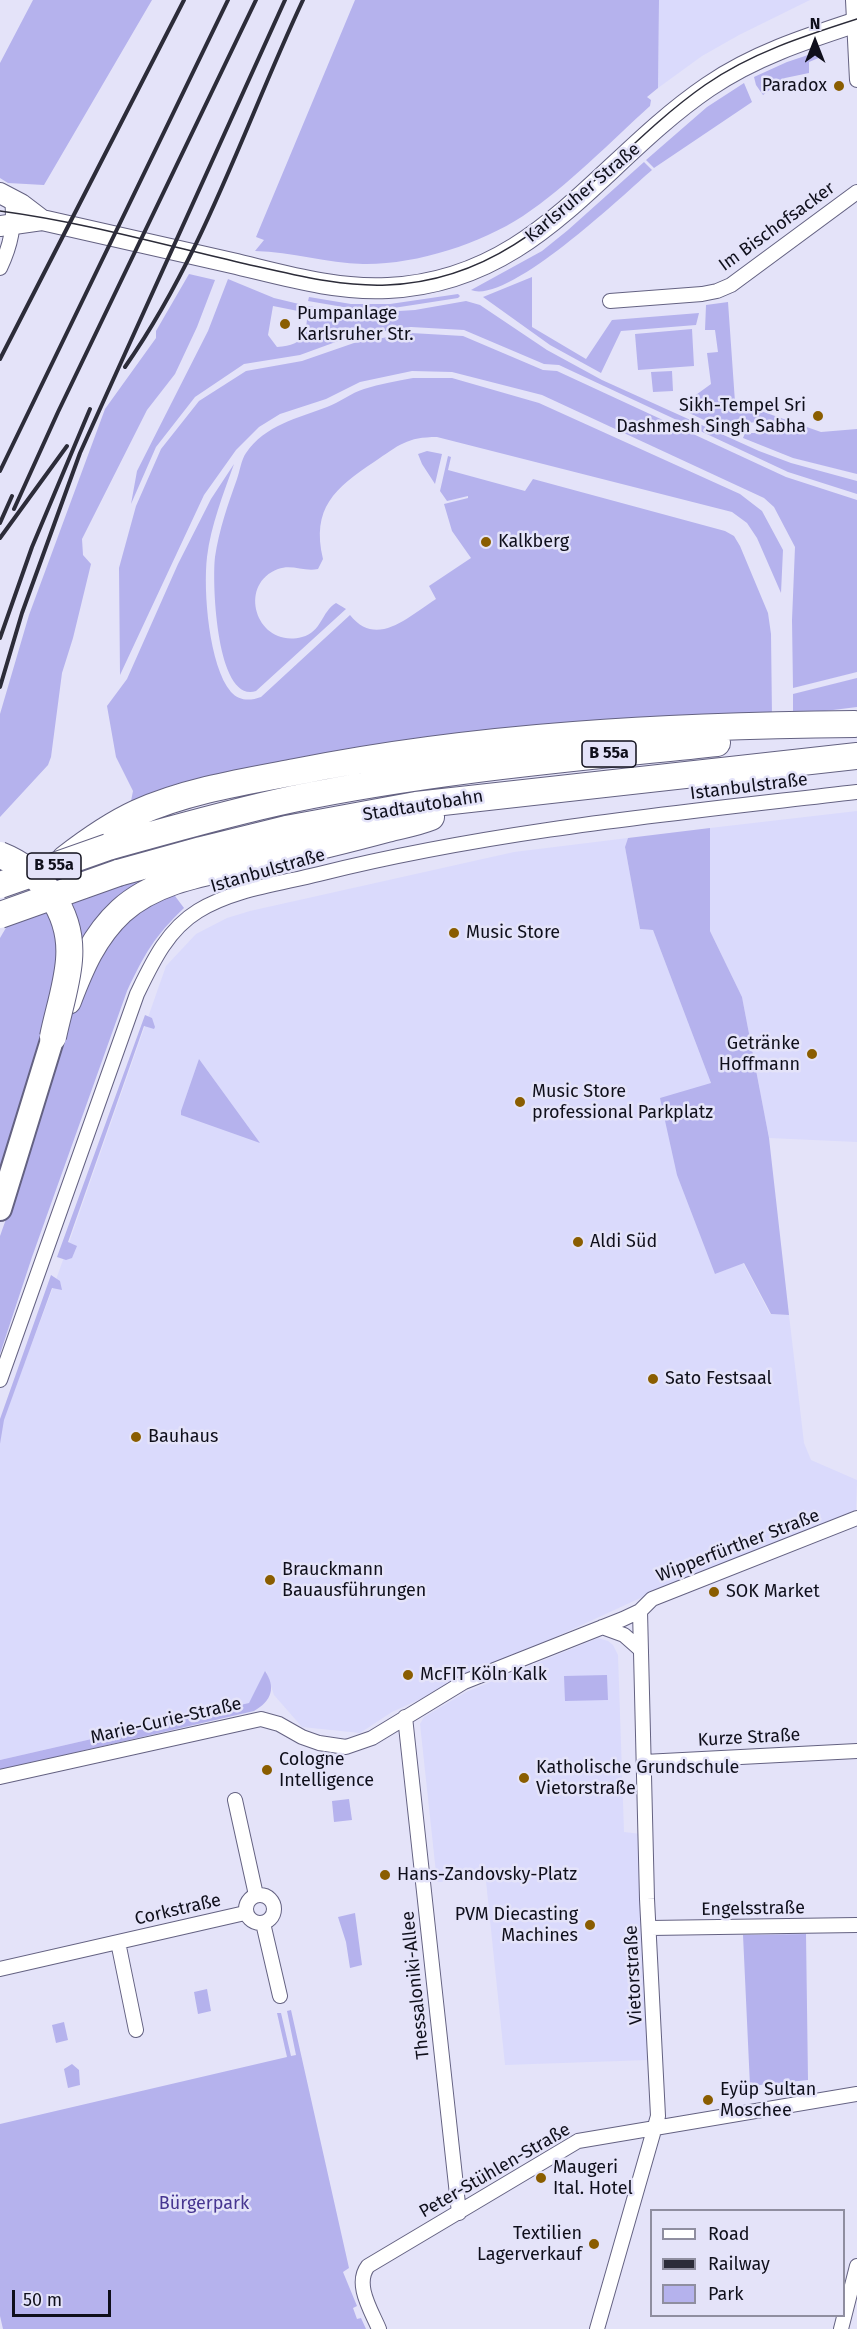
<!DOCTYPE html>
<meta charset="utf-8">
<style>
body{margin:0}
#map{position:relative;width:857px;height:2329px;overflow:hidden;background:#e4e3f9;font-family:"Fira Sans",sans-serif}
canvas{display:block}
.legend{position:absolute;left:650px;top:2209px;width:195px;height:108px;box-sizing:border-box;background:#e4e3f9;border:2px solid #8f8ea0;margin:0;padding:8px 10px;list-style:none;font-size:18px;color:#0f0f1b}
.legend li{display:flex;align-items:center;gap:12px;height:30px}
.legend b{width:30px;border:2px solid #8f8ea0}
.north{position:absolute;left:785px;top:12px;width:60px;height:60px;-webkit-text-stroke:4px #e4e3f9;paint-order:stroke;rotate:0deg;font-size:16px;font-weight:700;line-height:24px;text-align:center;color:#0f0f1b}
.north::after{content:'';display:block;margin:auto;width:21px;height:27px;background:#0f0f1b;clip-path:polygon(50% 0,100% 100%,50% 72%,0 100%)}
.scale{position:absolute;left:12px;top:2290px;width:99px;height:27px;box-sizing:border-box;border:3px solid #0f0f1b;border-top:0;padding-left:8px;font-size:18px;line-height:21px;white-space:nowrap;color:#0f0f1b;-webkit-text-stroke:4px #e4e3f9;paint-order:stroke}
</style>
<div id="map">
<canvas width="857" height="2329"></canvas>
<ul class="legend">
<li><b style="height:8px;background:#fff"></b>Road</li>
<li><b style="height:8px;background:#2c2c39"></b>Railway</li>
<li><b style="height:16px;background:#b5b2ed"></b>Park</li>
</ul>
<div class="north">N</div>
<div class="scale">50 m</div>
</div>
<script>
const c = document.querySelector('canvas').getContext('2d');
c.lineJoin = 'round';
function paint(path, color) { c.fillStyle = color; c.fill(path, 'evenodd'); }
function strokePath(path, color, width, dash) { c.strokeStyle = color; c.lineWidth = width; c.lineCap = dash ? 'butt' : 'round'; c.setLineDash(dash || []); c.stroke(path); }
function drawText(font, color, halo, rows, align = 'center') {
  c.font = font + ' "Fira Sans",sans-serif'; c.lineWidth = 5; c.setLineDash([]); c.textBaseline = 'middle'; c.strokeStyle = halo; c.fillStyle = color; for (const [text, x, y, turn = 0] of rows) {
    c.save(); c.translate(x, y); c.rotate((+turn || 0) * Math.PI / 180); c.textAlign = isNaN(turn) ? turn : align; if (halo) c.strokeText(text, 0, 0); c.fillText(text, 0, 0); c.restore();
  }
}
const built = new Path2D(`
 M659 0H810L739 35 702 56 658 88Z
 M857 811V1142L769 1138 742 997 710 931V828Z
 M628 838 625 847 640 929 653 930 711 1083 715 1274 743 1263 770 1314 789 1315 804 1443 811 1460 857 1480 856 1510 671 1584 392 1712 360 1733 302 1727 274 1695 266 1671 250 1703 0 1760V1444L3 1420 57 1277 166 966 196 934 227 918 250 911 514 852Z
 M598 1638 608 1641 613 1645 618 1655 624 1832 641 1834 648 2060 505 2065 486 1881 437 1882 420 1724 424 1717 466 1692Z`);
const green = new Path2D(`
 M33 0H152L44 185 8 183 0 178V63Z
 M355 0H659L658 88 647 97 651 100 650 106C609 143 569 185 523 216 480 244 415 265 363 264 327 263 292 252 255 251L264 240 256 237Z
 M820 51 821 57 809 62V73L785 78 763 95 756 85 754 77 787 62Z
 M744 83 752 102 654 168 646 160 707 107Z
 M644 162 652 170C622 196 508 305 471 290L542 251 568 230Z
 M189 274 215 280 197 327 175 374 147 410 82 539 83 555 91 564 73 638 62 673 51 757 48 765 0 817V714L29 615 105 409 156 338V331Z
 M532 277V327L586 359 612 320 699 313 696 325 621 331 601 373 550 345 483 297Z
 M228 279 274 298 299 304 298 311 273 306 268 335 277 347C307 345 306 333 308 306L345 312 367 313 415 310 466 301 480 305 547 350 602 380 759 451 791 463 857 481V494L788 472 559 365 544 364 464 330 411 327 352 336 300 355 244 364 195 397 156 447 131 504 137 471 208 331Z
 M458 294 460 296 458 298 387 309 349 308 308 301 309 297 351 304H390Z
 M728 302 735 402 821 432 857 429V474L793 458 743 438 745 433H764V422L741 423 736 435 687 412V407L682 405 711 384 707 353 718 352 715 330H705L706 305Z
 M692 329 694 366 638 370 635 334Z
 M411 333 463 336 543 370 557 371 786 477 857 500V672L793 688 792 620 795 547 774 507 764 498 542 395 452 372 412 371 360 382 326 399 280 414 259 427 236 450 204 495 120 675 119 568 136 506 161 449 199 401 246 371 302 361 354 343Z
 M672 371 673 391 653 392 651 372Z
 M413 378H452L539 403 740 494 762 511 783 550 781 593 757 538 747 523 732 512 437 437C407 437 399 445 374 462 335 488 311 508 323 559L318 569C304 572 292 564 278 569 236 585 257 649 302 637 322 632 321 612 336 603L346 609 256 691C216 704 212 581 215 557 219 530 228 504 237 479 240 471 241 460 246 453 265 425 298 418 327 407 340 402 351 393 364 389 380 384 397 381 413 378Z
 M427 451 442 454 435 484 422 464 418 454Z
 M448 456 451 457 448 470 525 491 533 479 725 531 734 536 740 546 768 613 771 634 772 717 757 718 756 713 454 740 130 806 133 791 116 757 107 706 127 679 178 564 211 499 234 464C223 495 211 525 207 557 203 591 209 666 231 692 239 701 250 701 261 697L350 615C377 649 409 616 436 599L429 586 471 558 452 531 444 504 468 498V496L447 501 440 491Z
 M857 678V707L793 715V694Z
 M710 828V931L742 997 769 1138 789 1315 771 1314 744 1263 715 1274 677 1175 660 1098 711 1083 653 930 640 929 625 847 628 838Z
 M160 874 81 946 67 903Z
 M172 892 184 908C154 937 145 953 127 991L32 1257 0 1354V1236L29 1154 78 995 91 967 129 917Z
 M50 909 59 941 58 980 0 1186V938L7 926Z
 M145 1015 152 1018 155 1027 154 1029 144 1026 68 1242 77 1246 72 1258 66 1260 57 1257Z
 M199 1059 260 1143 181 1115V1111Z
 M51 1275 60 1281 62 1290 52 1288 4 1420 0 1444V1419Z
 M265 1671C276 1687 272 1701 254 1711L0 1770V1760L249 1703Z
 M607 1675 608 1700 565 1701 564 1676Z
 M349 1799 352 1820 334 1822 332 1801Z
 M355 1913 362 1965 350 1968 346 1942 338 1917Z
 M806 1934 808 2080 750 2086 743 1935Z
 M207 1989 211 2011 198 2014 194 1992Z
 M291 2010 349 2268 343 2272 357 2306 353 2308 357 2319 361 2318 366 2329H3L0 2316V2124L287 2057 277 2013H281L291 2056 296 2055 287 2011Z
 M64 2022 68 2040 56 2043 52 2025Z
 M72 2064 79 2070 80 2085 68 2088 64 2069Z`);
const street = new Path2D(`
 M853 0 857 80
 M0 268C11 245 15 225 12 199
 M610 301 702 294 717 291 731 285 857 192
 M0 1380 137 994C152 963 167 930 198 911 234 889 279 884 319 874 495 830 678 813 857 792
 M602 1627 624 1635 641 1650
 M405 1717 459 2213
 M644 1762 857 1751
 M0 1777 261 1719 279 1724 302 1737 319 1743 346 1747 372 1738 464 1682 623 1619 640 1611 652 1599 857 1518
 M235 1800 256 1895
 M246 1909a14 14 0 1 1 28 0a14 14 0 1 1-28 0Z
 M263 1923 280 1996
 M650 1928 857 1925
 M118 1942 136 2030
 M0 1969 245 1913
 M379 2329C371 2310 354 2284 368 2266L578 2141 857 2094
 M597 2329 658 2116 647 1899 640 1611
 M841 2329 857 2266`);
const secondary = new Path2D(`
 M0 193 21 204 42 220
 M0 226 42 220C105 234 169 249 232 263 283 275 336 291 388 288 536 281 598 162 708 87 753 56 805 39 857 22`);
const primary = new Path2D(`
 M0 1209 53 1037`);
const highway = new Path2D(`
 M108 847C169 830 231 812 293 799 433 770 576 758 717 743
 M65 859C87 842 111 825 137 813 186 791 242 782 295 772 479 735 668 726 855 724
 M118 873 201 850 286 829 416 805 857 756
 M68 1001C81 967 94 936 121 911 154 881 202 873 244 864 292 853 339 842 387 829 402 825 416 823 431 817`);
const tram = new Path2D(`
 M0 211C83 222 164 245 246 264 292 274 339 287 387 285 531 280 599 159 705 85 751 53 804 36 857 19`);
const rail = new Path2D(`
 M0 359 184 0
 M125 367C204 254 245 124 303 0
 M0 471 228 0
 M14 509 58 412 256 0
 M0 523 12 496
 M0 538 67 446
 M0 638 32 547 90 409
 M0 687 22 613 80 453 285 0`);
const highwayBridge = new Path2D(`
 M0 855C43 872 73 913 69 960 67 986 58 1012 53 1037
 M0 885 108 847
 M0 915 118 873`);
const markers = [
 [839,86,6,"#8a5d00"],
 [285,324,6,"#8a5d00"],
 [818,416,6,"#8a5d00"],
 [486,542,6,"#8a5d00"],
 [454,933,6,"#8a5d00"],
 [812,1054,6,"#8a5d00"],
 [520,1102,6,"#8a5d00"],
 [578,1242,6,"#8a5d00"],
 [653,1379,6,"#8a5d00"],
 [136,1437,6,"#8a5d00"],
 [270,1580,6,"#8a5d00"],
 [714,1592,6,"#8a5d00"],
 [408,1675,6,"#8a5d00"],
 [267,1770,6,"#8a5d00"],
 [524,1778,6,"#8a5d00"],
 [385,1875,6,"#8a5d00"],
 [590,1925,6,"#8a5d00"],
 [708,2100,6,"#8a5d00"],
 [541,2178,6,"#8a5d00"],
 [594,2244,6,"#8a5d00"]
];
const shields = [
 [609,754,54],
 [54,866,54]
];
const shieldNames = [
 ["B 55a",609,754],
 ["B 55a",54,866]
];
const poiNames = [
 ["Paradox",827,86,"right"],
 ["Pumpanlage",297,314],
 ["Karlsruher Str.",297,335],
 ["Sikh-Tempel Sri",806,406,"right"],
 ["Dashmesh Singh Sabha",806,427,"right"],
 ["Kalkberg",498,542],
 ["Music Store",466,933],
 ["Getränke",800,1044,"right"],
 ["Hoffmann",800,1065,"right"],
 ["Music Store",532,1092],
 ["professional Parkplatz",532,1113],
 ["Aldi Süd",590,1242],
 ["Sato Festsaal",665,1379],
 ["Bauhaus",148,1437],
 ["Brauckmann",282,1570],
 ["Bauausführungen",282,1591],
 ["SOK Market",726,1592],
 ["McFIT Köln Kalk",420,1675],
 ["Cologne",279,1760],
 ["Intelligence",279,1781],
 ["Katholische Grundschule",536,1768],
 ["Vietorstraße",536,1789],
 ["Hans-Zandovsky-Platz",397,1875],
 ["PVM Diecasting",578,1915,"right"],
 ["Machines",578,1936,"right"],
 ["Eyüp Sultan",720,2090],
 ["Moschee",720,2111],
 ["Maugeri",553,2168],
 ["Ital. Hotel",553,2189],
 ["Textilien",582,2234,"right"],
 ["Lagerverkauf",582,2255,"right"]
];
const streetNames = [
 ["Karlsruher Straße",583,193,-40],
 ["Im Bischofsacker",777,227,-36],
 ["Istanbulstraße",749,787,-7],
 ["Stadtautobahn",423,806,-9],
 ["Istanbulstraße",268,871,-16],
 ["Wipperfürther Straße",738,1546,-21],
 ["Marie-Curie-Straße",166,1721,-13],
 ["Kurze Straße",749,1738,-3],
 ["Engelsstraße",753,1909,-1],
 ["Corkstraße",178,1910,-13],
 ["Vietorstraße",634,1975,-93],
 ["Thessaloniki-Allee",416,1985,-96],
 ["Peter-Stühlen-Straße",495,2171,-30]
];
const parkNames = [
 ["Bürgerpark",204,2204]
];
paint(built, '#dadafc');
paint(green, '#b5b2ed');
strokePath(street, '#646282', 16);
strokePath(secondary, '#646282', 22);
strokePath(primary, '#646282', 26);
strokePath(highway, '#646282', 28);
strokePath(street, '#fff', 14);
strokePath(secondary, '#fff', 20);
strokePath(primary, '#fff', 22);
strokePath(highway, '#fff', 26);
strokePath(tram, '#2c2c39', 1.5);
strokePath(rail, '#2c2c39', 4);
strokePath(highwayBridge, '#646282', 28, []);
strokePath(highwayBridge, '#fff', 26);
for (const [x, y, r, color] of markers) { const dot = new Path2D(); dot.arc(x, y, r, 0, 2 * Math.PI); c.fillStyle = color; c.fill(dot); strokePath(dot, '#e4e3f9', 2); }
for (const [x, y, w] of shields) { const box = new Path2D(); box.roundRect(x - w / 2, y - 13, w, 26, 4.5); c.fillStyle = '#e4e3f9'; c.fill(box); strokePath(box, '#0f0f1b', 1.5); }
drawText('bold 16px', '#0f0f1b', null, shieldNames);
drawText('18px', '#0f0f1b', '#e4e3f9', poiNames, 'left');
drawText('18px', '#0f0f1b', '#e4e3f9', streetNames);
drawText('18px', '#473691', '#e4e3f9', parkNames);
</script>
